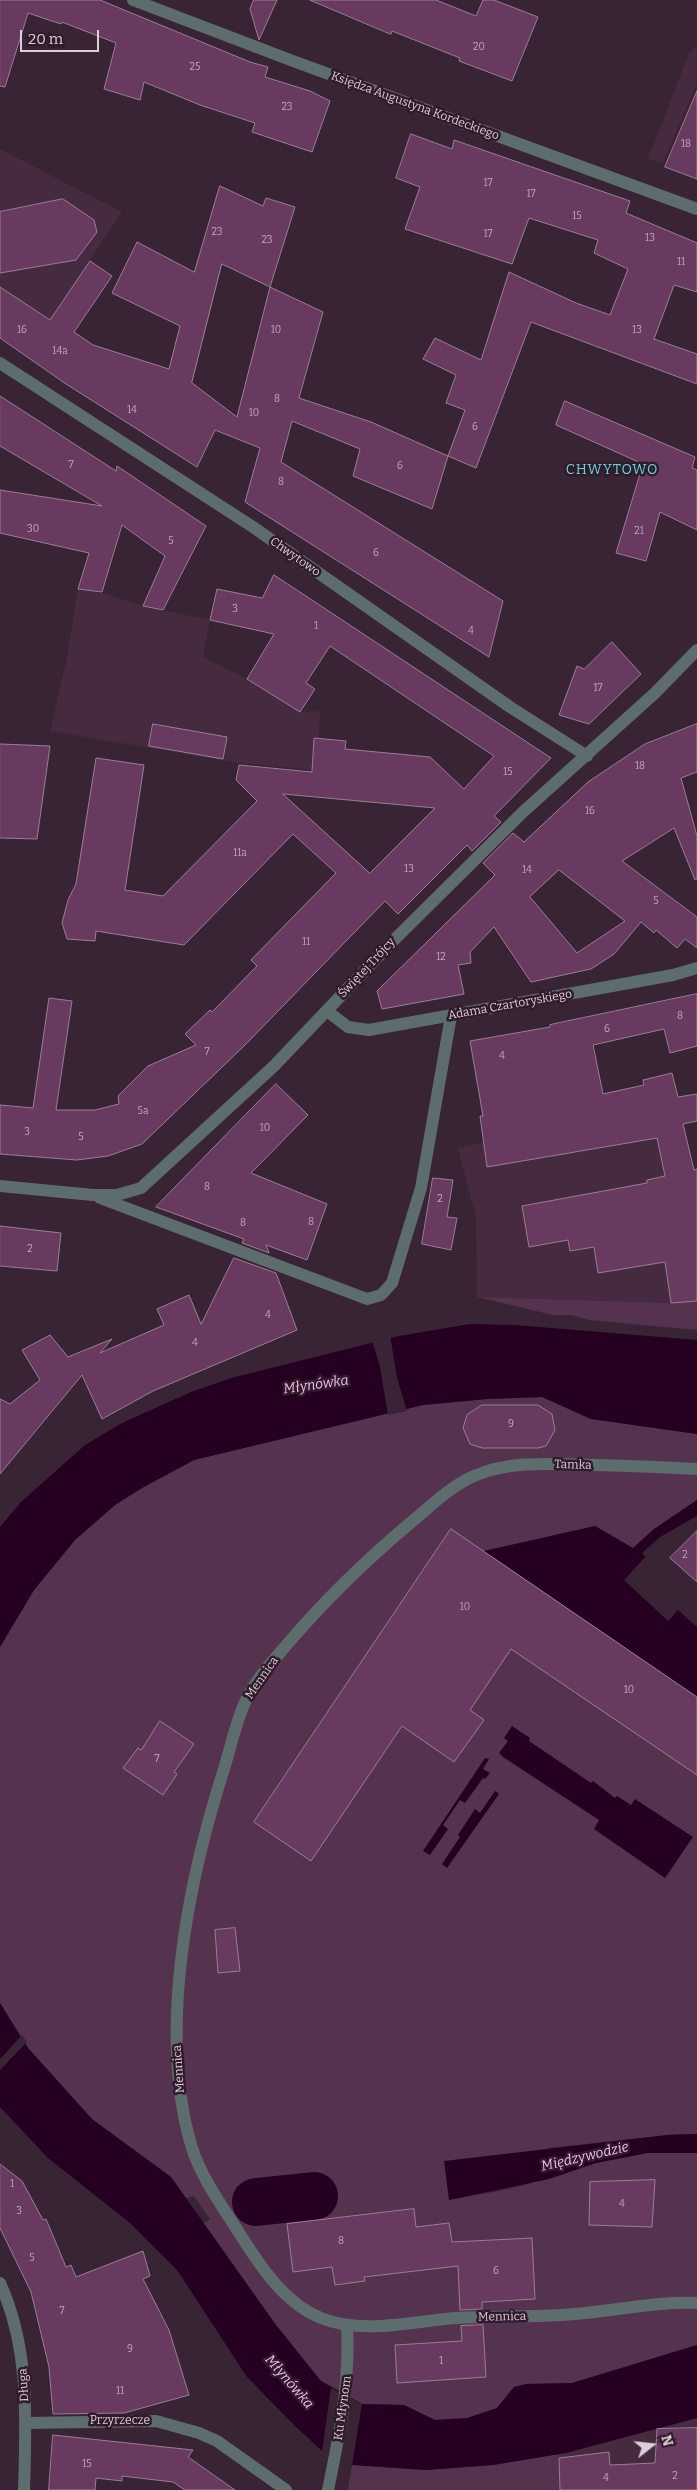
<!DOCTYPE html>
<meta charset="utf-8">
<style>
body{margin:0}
#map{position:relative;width:697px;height:2490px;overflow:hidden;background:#392435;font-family:Bitter,serif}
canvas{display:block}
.north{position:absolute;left:627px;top:2420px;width:50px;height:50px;-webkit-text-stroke:4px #2f1b2b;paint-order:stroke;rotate:74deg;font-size:14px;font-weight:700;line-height:20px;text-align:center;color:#dcced8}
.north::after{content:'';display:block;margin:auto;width:18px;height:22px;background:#dcced8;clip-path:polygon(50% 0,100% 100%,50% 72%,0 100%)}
.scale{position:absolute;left:20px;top:30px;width:79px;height:22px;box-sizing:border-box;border:2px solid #dcced8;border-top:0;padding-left:6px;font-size:15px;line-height:18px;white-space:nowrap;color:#dcced8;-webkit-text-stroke:4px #2f1b2b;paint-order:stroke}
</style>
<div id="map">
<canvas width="697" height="2490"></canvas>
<div class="north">N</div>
<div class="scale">20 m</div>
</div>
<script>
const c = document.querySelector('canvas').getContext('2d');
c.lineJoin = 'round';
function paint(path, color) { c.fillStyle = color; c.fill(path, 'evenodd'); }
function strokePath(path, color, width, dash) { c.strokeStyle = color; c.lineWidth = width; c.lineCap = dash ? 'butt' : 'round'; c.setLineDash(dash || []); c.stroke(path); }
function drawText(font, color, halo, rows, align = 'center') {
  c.font = font + ' Bitter,serif'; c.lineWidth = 5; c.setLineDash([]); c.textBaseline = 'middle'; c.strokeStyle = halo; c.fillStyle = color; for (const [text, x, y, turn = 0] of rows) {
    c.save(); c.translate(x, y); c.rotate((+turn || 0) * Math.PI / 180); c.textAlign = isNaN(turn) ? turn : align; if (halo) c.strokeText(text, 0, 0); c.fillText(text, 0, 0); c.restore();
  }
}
const built = new Path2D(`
 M697 46V83L663 163 648 159 689 53Z
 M0 149 122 212 26 356 0 338Z
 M78 589 106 594 143 606 210 620 203 657 247 679 300 712 320 711 319 739 314 738 312 770 239 763 50 731 66 662Z
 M672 1073 694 1170 697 1201V1301L671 1303 477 1297 476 1218 458 1148 483 1142 480 1116 644 1085 643 1080Z
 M697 2418V2490H560L558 2454Z`);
const green = new Path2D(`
 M477 1297 671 1303 697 1301V1330L589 1320 571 1315H553Z
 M542 1397 591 1419 697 1434V1500L654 1529 633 1548 595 1526 485 1551 697 1697V2134H678L548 2148 449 2200C473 2195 498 2192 521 2186 577 2170 637 2144 697 2153V2345L572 2383 526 2384 514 2387 497 2408 467 2418 435 2420 404 2405 362 2404 321 2381 276 2325 203 2224 210 2219 194 2196 186 2198 171 2177 92 2119 28 2048 0 2003V1647L34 1590 75 1540 115 1505 142 1488 194 1460 423 1405 487 1399Z
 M558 2454 560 2490H348L352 2465 426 2470 493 2465Z`);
const water = new Path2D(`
 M470 1324 515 1325 697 1340V1434L591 1419 542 1397 487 1399 423 1405 194 1460 142 1488 115 1505 75 1540 34 1590 0 1647V1527L21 1502 85 1445 122 1423 191 1392 231 1378 399 1336Z
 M697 1500V1516L660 1537 642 1553 697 1610V1697L484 1551 595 1526 633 1548 654 1529Z
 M512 1726 530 1738 529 1741 591 1783 593 1781 615 1798 617 1796 631 1805 635 1799 693 1837 665 1878 594 1829 599 1820 503 1757 499 1753 508 1741 504 1738Z
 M485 1758 489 1759 483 1769 490 1773 485 1779 483 1778 465 1803 460 1800 443 1825 448 1829 430 1855 423 1851Z
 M495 1791 499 1794 447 1868 442 1864 460 1837 458 1835 475 1809 480 1813Z
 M0 2003 28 2048 92 2119 171 2177 276 2325 321 2381 362 2404 404 2405 435 2420 467 2418 497 2408 514 2387 526 2384 572 2383 697 2345V2418L566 2453 493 2465 426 2470 352 2465 322 2451 295 2426 247 2377 177 2270 130 2223 48 2158 0 2107Z
 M697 2134V2153H648L596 2163 549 2179 449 2200 444 2161 667 2135Z
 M276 2182 281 2216 255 2219 236 2187Z`);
const pier = new Path2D(`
 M390 1335 397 1378 407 1411 388 1415 380 1367 372 1340Z
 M647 1555 697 1606V1627L678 1610 668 1621 624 1580Z
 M22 2035 27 2042 0 2070V2059Z
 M331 2388 362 2404 352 2465 322 2451Z`);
const river = new Path2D(`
 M256 2202 314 2196`);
const building = new Path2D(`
 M0 0H100L250 62 268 67 265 77 310 91 330 101 312 152 252 132 255 123 200 105 144 82 140 100 104 89 116 43 62 22 61 24 28 13 5 87 0 86Z
 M254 0H277L259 40 250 9Z
 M310 0H436L476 16 483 0H494L538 17 512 81 459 61 460 58 392 31 391 34Z
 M697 91V179L665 167Z
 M411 134 452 149 454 140 630 201 626 213 697 243V292L674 285 654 339 697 354V384L531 322 476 468 448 456 465 410 446 403 456 375 423 359 435 338 481 360 509 272 576 303 610 315 628 269 594 253 598 240 529 218 512 264 405 229 420 187 396 178Z
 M220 186 263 206 266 198 295 207 270 287 323 312 299 398 371 422 448 456 432 509 353 476 360 449 292 421 281 462 503 601 489 657 245 502 260 448 215 430 197 467 66 384 0 338V287L50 320 90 261 112 276 74 332 93 345 169 369 180 326 112 293 137 242 194 272ZM222 264 270 287 237 417 192 383Z
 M63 199 94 220 97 232 76 260 0 273V212Z
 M0 396 116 471 117 466 206 526 163 610 143 606 165 556 122 525 102 592 78 589 89 553 0 533V490L102 506 0 446Z
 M565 401 695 457 692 468 697 470V530L660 512 646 561 616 553 643 464 556 425Z
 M274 575 551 758 494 816 501 822 472 851 467 845 398 914 385 901 245 1045 142 1144 108 1156 77 1160 0 1154V1105L33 1108 49 998 72 1001 56 1110H95L119 1104 118 1096 148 1066 196 1045 185 1034 210 1010 212 1012 257 966 251 960 336 873 293 834 184 945 96 931 95 941 67 939 62 923 68 900 76 884 96 758 144 765 125 890 163 896 257 801 236 780 239 765 312 772 314 738 346 741 345 749 430 757 464 789 494 756 330 646 306 683 315 689 300 712 247 679 274 634 210 620 217 589 262 598ZM283 794 435 808 370 873Z
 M612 642 641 674 589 724 559 715 577 666 584 669Z
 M153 724 227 737 223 759 149 746Z
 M697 724V772L681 778 697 836V879L695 880 674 828 622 861 697 917V948L685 939 677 948 656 930 654 933 641 922 614 954 591 969 531 982 494 927 470 952 471 963 458 965 464 994 382 1009 377 991 495 875 483 863 513 833 524 842 588 782 645 744ZM559 870 625 921 577 953 530 897Z
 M0 744 50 746 37 839 0 838Z
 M697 994V1046L670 1053 664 1029 593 1045 603 1094 644 1085 643 1080 672 1073 678 1097 697 1094V1121L683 1124 694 1170 697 1169V1301L671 1303 665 1262 598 1273 594 1247 570 1251 568 1240 529 1247 522 1206 647 1183V1180L665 1176 657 1138 487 1167 480 1116H483L470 1041 550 1027V1025Z
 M276 1084 308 1115 251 1173 327 1204 307 1260 266 1245 269 1253 242 1243 244 1239 156 1207Z
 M433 1178 453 1180 447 1217 457 1218 451 1250 422 1244Z
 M0 1226 61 1233 57 1271 0 1266Z
 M234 1258 276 1273 297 1330 153 1391 102 1419 82 1375 0 1474V1399L10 1404 40 1380 22 1350 50 1335 68 1357 112 1339 100 1353 164 1325 157 1309 189 1295 201 1324Z
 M482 1405H538L552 1414 555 1430 546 1446 538 1448H482L470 1444 463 1428 467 1415Z
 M451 1529 697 1697V1775L511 1649 470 1710 484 1720 454 1762 402 1726 311 1861 254 1822Z
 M697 1531V1582L670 1558Z
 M160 1721 194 1744 174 1772 177 1774 163 1795 123 1768 138 1748 141 1750Z
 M235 1928 240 1971 218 1973 215 1930Z
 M0 2164 22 2181 43 2220 46 2219 66 2267 71 2265 76 2277 143 2251 150 2276 143 2279 169 2330 189 2395 124 2413 53 2414 49 2367 31 2292 0 2228Z
 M655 2180 652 2227 589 2225 590 2182Z
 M414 2209 416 2227 449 2223 452 2242 532 2238 535 2299 482 2302V2309L460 2310 458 2266 364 2277 365 2281 335 2285 332 2267 293 2272 287 2224Z
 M483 2325 486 2377 397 2383 395 2345 462 2341 461 2326Z
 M697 2428V2490H560L559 2458 609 2452 610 2465 655 2463 657 2429Z
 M53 2435 193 2450 188 2457 235 2490H185L173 2482 122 2476V2481L96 2478 95 2490H49Z`);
const minor = new Path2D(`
 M133 0 293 61 697 209
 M0 363 253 527 510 707 587 756
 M327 1011 348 1027 369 1030 673 975 697 968
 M0 1186 93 1195H117L141 1188 274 1066 391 943 523 812 655 693 697 650
 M100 1198 367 1299 381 1295 392 1283 421 1188 451 1016
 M697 1469C662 1467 627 1466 593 1465 553 1464 511 1460 474 1476 449 1487 430 1507 409 1524 364 1562 322 1603 284 1648 270 1664 255 1681 246 1700 236 1721 231 1746 224 1769 188 1881 157 2033 192 2148 202 2180 226 2211 243 2239 263 2270 286 2304 321 2318 363 2335 413 2321 456 2318 491 2316 526 2317 561 2315 606 2313 652 2301 697 2303
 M0 2283C30 2349 26 2419 24 2490
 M26 2423 156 2421 199 2433 217 2441 286 2490
 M328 2490C340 2432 350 2384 347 2325`);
const numberNames = [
 ["20",479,47],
 ["25",195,67],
 ["23",287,107],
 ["18",686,144],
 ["17",488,183],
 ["17",531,194],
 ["15",577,216],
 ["23",217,232],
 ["17",488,234],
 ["13",650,238],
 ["23",267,240],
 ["11",681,262],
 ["16",22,330],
 ["10",276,330],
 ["13",637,330],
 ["14a",60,351],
 ["8",277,399],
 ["14",132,410],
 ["10",254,413],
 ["6",475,427],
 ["7",71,465],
 ["6",400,466],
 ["8",281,482],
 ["30",33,529],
 ["21",639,531],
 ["5",171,541],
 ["6",376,553],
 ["3",235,609],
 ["1",316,626],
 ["4",471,631],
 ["17",598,688],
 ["18",640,766],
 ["15",508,772],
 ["16",590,811],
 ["11a",240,853],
 ["13",409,869],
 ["14",527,870],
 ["5",656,901],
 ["11",306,942],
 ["12",441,957],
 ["8",680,1016],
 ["6",607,1029],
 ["7",207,1052],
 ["4",502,1056],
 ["5a",143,1111],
 ["10",265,1128],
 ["3",27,1132],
 ["5",81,1137],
 ["8",207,1187],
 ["2",440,1199],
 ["8",311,1222],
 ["8",243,1223],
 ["2",30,1249],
 ["4",268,1315],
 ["4",195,1343],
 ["9",511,1424],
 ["2",685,1555],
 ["10",465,1607],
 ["10",629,1690],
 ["7",157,1759],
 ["1",12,2184],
 ["4",622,2204],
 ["3",19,2211],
 ["8",341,2241],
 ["5",32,2258],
 ["6",496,2271],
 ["7",62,2311],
 ["9",130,2349],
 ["1",441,2361],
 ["11",120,2391],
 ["15",87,2464],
 ["2",675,2476],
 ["4",606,2478]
];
const streetNames = [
 ["Księdza Augustyna Kordeckiego",415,106,20],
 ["Chwytowo",295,557,35],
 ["Świętej Trójcy",367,968,-47],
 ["Adama Czartoryskiego",510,1005,-10],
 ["Tamka",573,1465,2],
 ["Mennica",262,1678,-55],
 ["Mennica",179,2069,-94],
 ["Mennica",502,2317,-1],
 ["Długa",24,2385,-93],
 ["Ku Młynom",343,2408,-82],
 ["Przyrzecze",120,2421]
];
const neighbourhoodNames = [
 ["CHWYTOWO",612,470]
];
const waterNames = [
 ["Młynówka",316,1385,-8],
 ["Międzywodzie",585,2157,-13],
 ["Młynówka",289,2382,49]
];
paint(built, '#452a40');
paint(green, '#55334e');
paint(water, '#250020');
paint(pier, '#392435');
strokePath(river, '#250020', 48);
paint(building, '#693a60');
strokePath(building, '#997f93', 1);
strokePath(minor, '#5d6d6d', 12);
drawText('10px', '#bfa9ba', null, numberNames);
drawText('12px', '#dcced8', '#2f1b2b', streetNames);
c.letterSpacing = '1px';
drawText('14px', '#68d5d4', '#2f1b2b', neighbourhoodNames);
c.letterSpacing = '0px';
drawText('italic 14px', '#f9bbeb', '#2f1b2b', waterNames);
</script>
